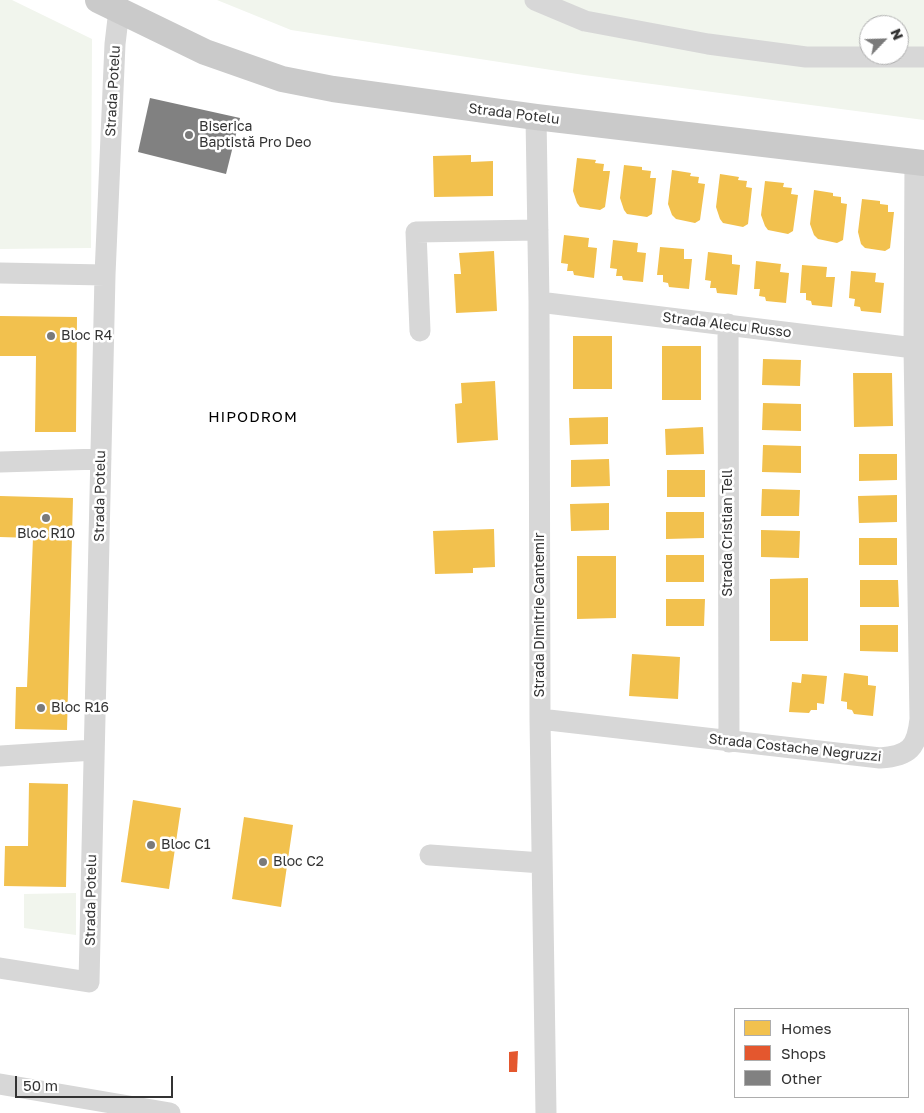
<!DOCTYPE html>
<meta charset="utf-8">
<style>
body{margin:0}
#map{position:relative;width:924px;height:1113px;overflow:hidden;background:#fff;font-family:"Golos Text",sans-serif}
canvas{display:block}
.legend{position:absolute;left:734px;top:1008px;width:175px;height:90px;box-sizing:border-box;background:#fff;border:1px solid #adadad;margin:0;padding:6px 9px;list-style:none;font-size:15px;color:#333}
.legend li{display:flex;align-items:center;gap:10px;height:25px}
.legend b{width:25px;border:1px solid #adadad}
.north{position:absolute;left:859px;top:15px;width:50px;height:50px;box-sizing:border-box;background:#fff;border:1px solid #adadad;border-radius:50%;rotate:66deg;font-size:14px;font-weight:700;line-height:20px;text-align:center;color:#333}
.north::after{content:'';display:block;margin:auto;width:18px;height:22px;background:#7a7a7a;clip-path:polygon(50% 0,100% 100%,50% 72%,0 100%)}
.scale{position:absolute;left:15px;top:1076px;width:158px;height:22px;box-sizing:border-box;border:2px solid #333;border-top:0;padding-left:6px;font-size:15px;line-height:18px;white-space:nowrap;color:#333;-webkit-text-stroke:4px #fff;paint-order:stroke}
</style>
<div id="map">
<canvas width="924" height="1113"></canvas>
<ul class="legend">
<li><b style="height:14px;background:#f2c14e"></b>Homes</li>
<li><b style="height:14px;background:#e4572e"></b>Shops</li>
<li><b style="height:14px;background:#818181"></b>Other</li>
</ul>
<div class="north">N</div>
<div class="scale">50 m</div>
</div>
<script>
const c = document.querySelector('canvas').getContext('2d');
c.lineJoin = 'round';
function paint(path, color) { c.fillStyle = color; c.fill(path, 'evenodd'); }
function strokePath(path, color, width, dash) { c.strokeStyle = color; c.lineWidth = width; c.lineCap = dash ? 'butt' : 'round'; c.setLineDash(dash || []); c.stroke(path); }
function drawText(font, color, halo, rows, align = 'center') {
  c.font = font + ' "Golos Text",sans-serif'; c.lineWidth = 5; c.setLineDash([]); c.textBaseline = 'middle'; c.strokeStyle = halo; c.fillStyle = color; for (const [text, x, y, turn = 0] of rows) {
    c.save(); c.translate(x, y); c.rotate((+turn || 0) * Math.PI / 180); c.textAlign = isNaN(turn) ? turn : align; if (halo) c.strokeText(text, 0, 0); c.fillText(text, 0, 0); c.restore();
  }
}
const green = new Path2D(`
 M0 0H12L92 39 91 248 0 249Z
 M217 0H924V120L584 75 291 30ZM869 25H899V55H869Z
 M76 893V935L24 928V894Z`);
const homes = new Path2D(`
 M471 155V162L493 161V196L434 197 433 156Z
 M577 158 596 160 595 163 604 164 603 171H610L605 207 600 210 580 207 577 203 573 191Z
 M624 165 642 167V170L651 171 650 178H656L652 214 647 217 627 214 624 210 620 198Z
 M672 170 691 173 690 176 699 177 698 183 705 184 700 220 695 223 676 219 672 215 668 204Z
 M720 174 739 177 738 180 747 181 746 187 752 188 748 224 743 227 723 223 720 219 716 207Z
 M765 181 784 183 783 187 792 188 791 194 798 195 793 231 788 234 768 230 765 226 761 215Z
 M814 190 833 193V196L841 197V203L847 204 843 240 837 243 818 239 814 235 810 224Z
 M862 199 880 201V204L888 205V212H894L890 248 885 251 865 248 861 244 858 232Z
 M564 235 589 238 588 247 597 248 594 278 574 275 573 271H567L568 264 561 263Z
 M613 240 638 243 637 252 646 253 643 282 623 280 622 276H616L617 269 610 268Z
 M660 247 684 249V259H692L689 289 669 287 668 283 663 282V275H657Z
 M494 251 497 311 456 313 454 274H461L459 253Z
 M708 252 732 255V264L740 265 737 295 717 293 716 288H710L711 281 705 280Z
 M756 261 781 264 780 272 789 273 786 303 766 301 765 297 759 296 760 289H754Z
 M802 265 827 267 826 277H835L832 307 812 305 811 301 806 300V293H800Z
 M851 271 876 273 875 282 884 283 881 313 861 311 860 307 854 306 855 299 849 298Z
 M0 316 77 317 76 432H35L36 356H0Z
 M573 336H612V389H573Z
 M662 346H701V400H662Z
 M763 359 801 360 800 386 762 385Z
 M853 373H892L893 426 854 427Z
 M495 381 498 440 457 443 455 404 462 403 461 383Z
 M763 403 801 404V431L762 430Z
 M608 417V444L570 445 569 418Z
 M703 427 704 454 666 455 665 429Z
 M763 445 801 446V473L762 472Z
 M859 454H897V480L859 481Z
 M609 459 610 486 571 487V460Z
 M667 470H705V497H667Z
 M762 489 800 490 799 516H761Z
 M897 495V522L859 523 858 496Z
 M0 496 73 498 67 730 15 729 16 687H27L33 538 0 537Z
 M609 503V530L571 531 570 504Z
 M666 512H704V538L666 539Z
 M494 529 495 567 473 568V573L435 574 433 531Z
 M761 530 800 531 799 558 761 557Z
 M859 538H897V565H859Z
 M666 555H704V582H666Z
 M577 556H616V618L577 619Z
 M808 578V641H770V579Z
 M860 580H898L899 607H860Z
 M666 599H705L704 626H666Z
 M860 625H898V652L860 651Z
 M632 654 680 657 678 699 629 696Z
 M844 673 868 676V685L876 686 873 716 854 714 852 710 847 709V702L841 701Z
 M802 674 827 676 824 704 817 703V710H811L809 713 789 712 792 682 801 683Z
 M29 783 68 784 66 887 4 886 5 846H28Z
 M133 800 181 808 169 889 121 882Z
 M244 817 293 825 281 907 232 899Z`);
const shops = new Path2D(`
 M518 1051 517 1072H509V1052Z`);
const building = new Path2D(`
 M150 98 240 118 226 174 138 152Z`);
const minor = new Path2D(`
 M535 0 585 21 708 44 806 57H924
 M536 117 539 302 540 719 546 1113
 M0 273 105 275
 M539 302 914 348
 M728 324 729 742
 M420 331 416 232 538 230
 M0 462 101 459
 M540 719 880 758C909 756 917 748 920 719L914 348 915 162
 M0 756 94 750
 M430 855 542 863
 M0 968 89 982 105 275 115 44 119 10
 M0 1084 170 1113`);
const major = new Path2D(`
 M98 0 205 52 282 79 333 89 536 117 924 163`);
const markers = [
 [189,135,5,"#7a7a7a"],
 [51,336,5,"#7a7a7a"],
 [46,518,5,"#7a7a7a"],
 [41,708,5,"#7a7a7a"],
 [151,845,5,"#7a7a7a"],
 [263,862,5,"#7a7a7a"]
];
const streetNames = [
 ["Strada Potelu",113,91,-87],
 ["Strada Potelu",514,114,7],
 ["Strada Alecu Russo",727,325,7],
 ["Strada Potelu",100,496,-89],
 ["Strada Cristian Tell",728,533,-90],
 ["Strada Dimitrie Cantemir",540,615,-90],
 ["Strada Costache Negruzzi",795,748,6],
 ["Strada Potelu",91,900,-89]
];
const poiNames = [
 ["Biserica",199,127],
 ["Baptistă Pro Deo",199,143],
 ["Bloc R4",61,336],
 ["Bloc R10",46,534,"center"],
 ["Bloc R16",51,708],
 ["Bloc C1",161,845],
 ["Bloc C2",273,862]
];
const neighbourhoodNames = [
 ["HIPODROM",253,417]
];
paint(green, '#f1f5ed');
paint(homes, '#f2c14e');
paint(shops, '#e4572e');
paint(building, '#818181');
strokePath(minor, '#d7d7d7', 21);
strokePath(major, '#cacaca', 26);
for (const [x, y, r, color] of markers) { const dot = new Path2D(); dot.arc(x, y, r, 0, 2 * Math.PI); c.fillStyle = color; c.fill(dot); strokePath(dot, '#fff', 2); }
drawText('14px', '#333', '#fff', streetNames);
drawText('14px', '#333', '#fff', poiNames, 'left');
c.letterSpacing = '1px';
drawText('15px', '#000', '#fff', neighbourhoodNames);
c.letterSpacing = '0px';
</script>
